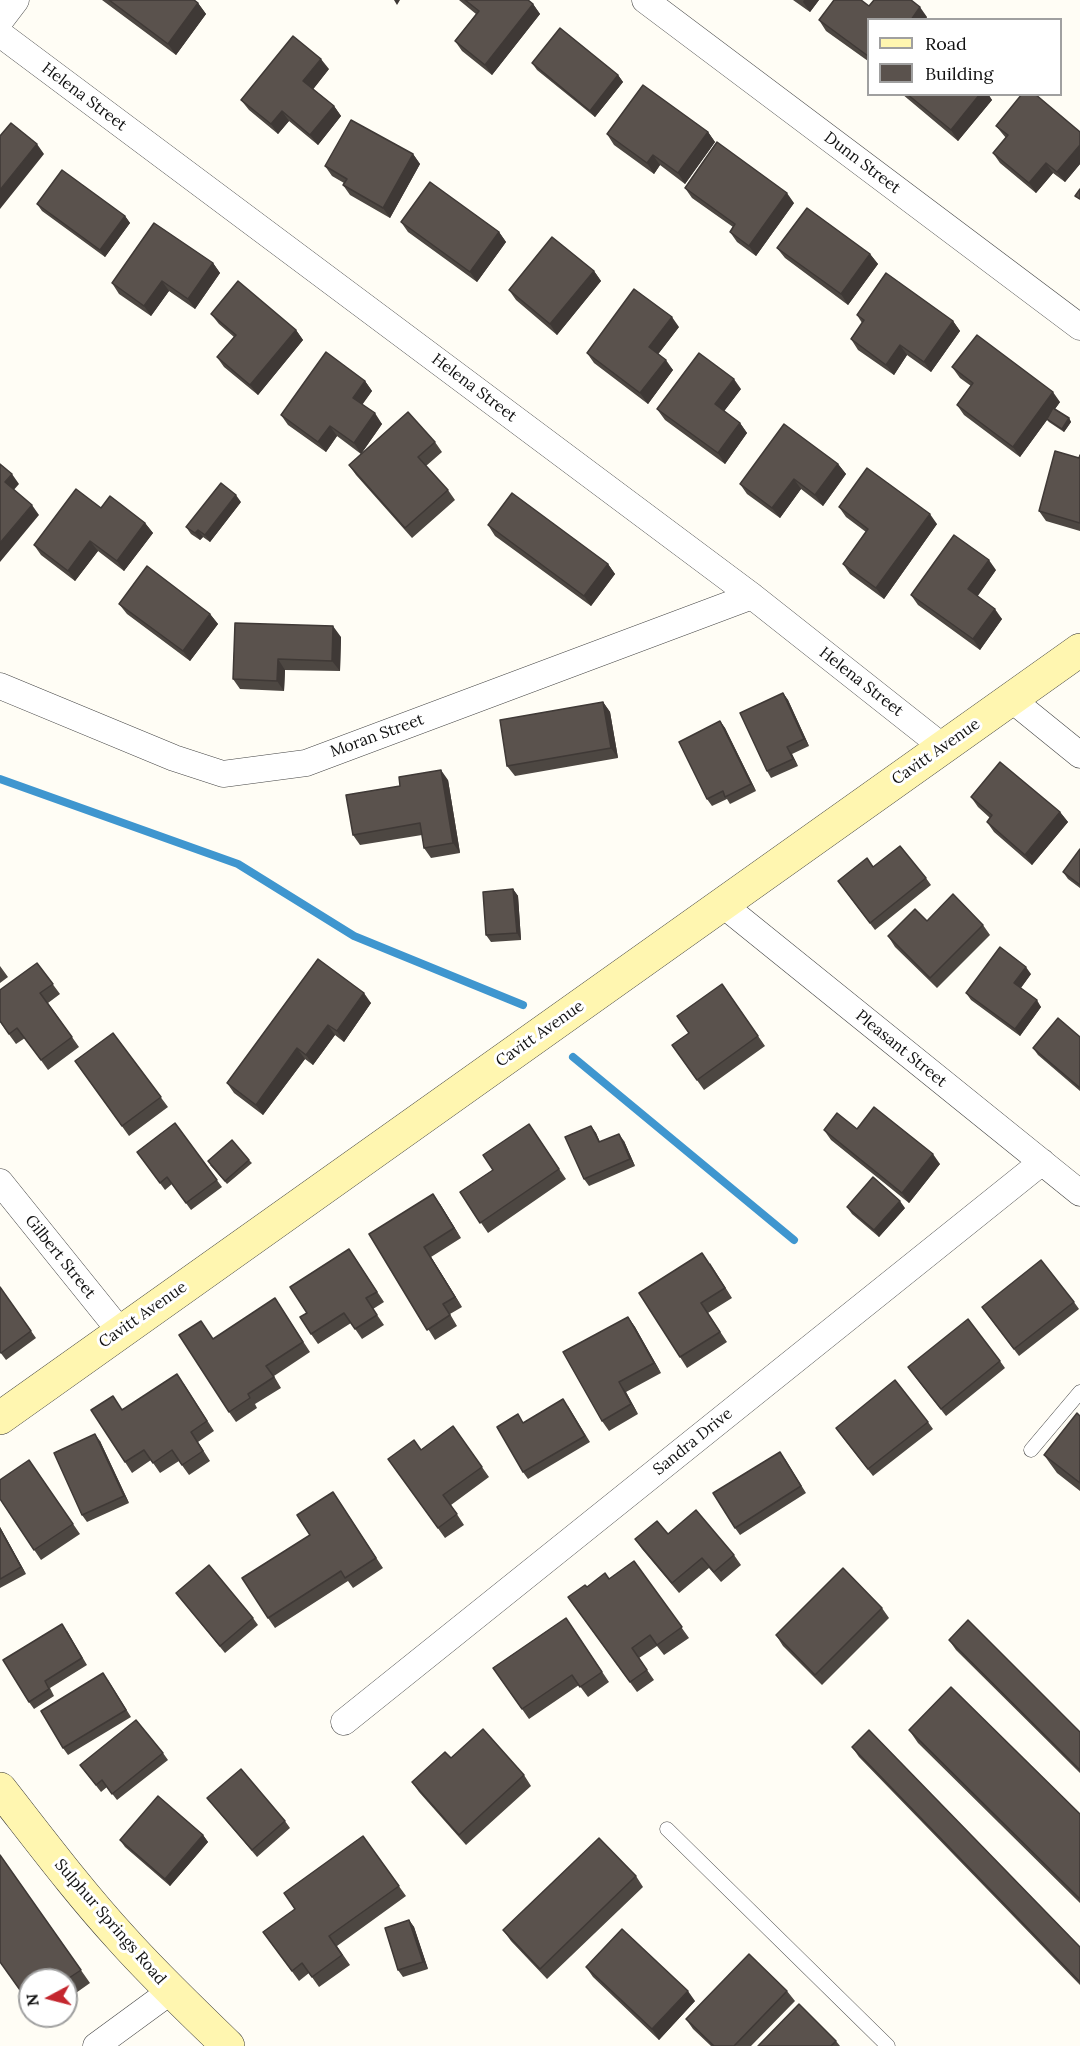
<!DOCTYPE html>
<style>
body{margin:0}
#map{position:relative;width:1080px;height:2046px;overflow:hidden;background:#fffdf5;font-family:Lora,serif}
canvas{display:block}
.legend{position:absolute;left:867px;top:18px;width:195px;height:78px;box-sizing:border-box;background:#fff;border:2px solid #a0a0a0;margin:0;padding:8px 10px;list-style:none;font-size:18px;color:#111}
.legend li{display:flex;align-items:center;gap:12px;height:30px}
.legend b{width:30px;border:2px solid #a0a0a0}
.north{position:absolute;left:18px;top:1968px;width:60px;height:60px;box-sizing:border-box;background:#fff;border:2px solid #a0a0a0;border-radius:50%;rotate:263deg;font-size:16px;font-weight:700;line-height:24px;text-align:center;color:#111}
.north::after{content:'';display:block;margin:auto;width:21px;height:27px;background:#c4262e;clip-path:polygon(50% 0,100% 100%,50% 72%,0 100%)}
</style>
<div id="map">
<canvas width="1080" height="2046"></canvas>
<ul class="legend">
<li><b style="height:8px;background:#fff6b0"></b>Road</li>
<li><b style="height:16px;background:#5a524d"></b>Building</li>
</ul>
<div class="north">N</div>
</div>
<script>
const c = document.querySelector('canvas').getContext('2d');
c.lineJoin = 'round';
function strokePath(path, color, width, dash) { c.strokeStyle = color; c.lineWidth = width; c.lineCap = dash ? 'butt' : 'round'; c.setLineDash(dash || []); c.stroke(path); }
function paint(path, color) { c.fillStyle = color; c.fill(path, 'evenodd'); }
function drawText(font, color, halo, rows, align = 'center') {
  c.font = font + ' Lora,serif'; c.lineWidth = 6; c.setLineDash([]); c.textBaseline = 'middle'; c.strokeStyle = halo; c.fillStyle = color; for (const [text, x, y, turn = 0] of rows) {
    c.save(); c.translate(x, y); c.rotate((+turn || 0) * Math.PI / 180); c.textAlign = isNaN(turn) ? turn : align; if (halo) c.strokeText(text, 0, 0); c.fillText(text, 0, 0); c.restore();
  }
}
const stream = new Path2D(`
 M0 779 238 864 354 936 523 1005
 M573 1057 794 1240`);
const lane = new Path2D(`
 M1031 1450 1080 1392
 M667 1829 888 2046`);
const street = new Path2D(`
 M645 0 1080 327
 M0 21 16 0
 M0 34 752 596 943 747
 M0 686 174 758 223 774 306 763 752 596
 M1011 699 1080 755
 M722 904 1080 1193
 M0 1182 120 1331
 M344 1722 1042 1162
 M96 2046 171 1991`);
const secondary = new Path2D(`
 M0 1418 1080 650
 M0 1789C40 1840 78 1891 122 1939 155 1976 192 2011 228 2046`);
const wall = new Path2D(`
 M102 0H194L198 3 206 14 176 55Z
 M459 0H528L533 4 540 14 492 75 462 51 455 41 476 14Z
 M793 0H819L810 12Z
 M869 6 927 17 925 20H868V61L826 31 819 20Z
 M532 63 618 75 623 82 595 117 537 70Z
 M329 69 313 89 334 106 341 116 318 145 289 121 278 134 249 110 241 100Z
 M902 94H988L992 100 958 141Z
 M996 126 1080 132V164L1065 182 1053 173 1036 193 1000 163 993 153 1006 138Z
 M708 132 715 142 685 184 660 165 654 174 614 145 607 134Z
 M413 154 420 164 390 218 350 195 343 185 344 183 332 176 325 166Z
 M685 188 794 203 756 256 737 242 730 232 733 227 692 198Z
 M37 204 125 216 130 223 105 257 42 211Z
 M401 222 499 232 506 242 477 282 408 232Z
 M777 248 870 254 878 264 848 305 785 258Z
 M213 263 220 273 195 309 169 291 151 316 119 294 112 283Z
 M594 271 601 281 557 335 516 300 509 290Z
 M211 314 296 330 303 340 258 395 224 367 217 357 234 337 219 324Z
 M857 315 953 321 960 331 931 372 907 355 894 375 858 350 851 339 862 323Z
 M679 327 658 354 673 370 648 404 594 363 587 353Z
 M952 367 1060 402 1055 409 1069 418 1071 422 1064 432 1049 422 1047 420 1020 457 964 415 957 405 971 386 960 378Z
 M365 381 372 391 362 404 382 424 361 454 337 436 326 452 288 425 281 415Z
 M741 389 724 411 740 423 747 433 725 464 665 420 657 409Z
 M435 442 442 452 426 466 448 490 455 500 412 538 356 475 349 465Z
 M1080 455V531L1046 521 1039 511 1079 458Z
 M838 464 846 474 823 506 801 489 780 518 747 494 740 484Z
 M241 502 210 542 203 537 200 540 191 534 186 527Z
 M839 507 937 524 884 599 850 574 843 564 866 532 846 517Z
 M145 523 153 533 124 571 98 551 75 581 41 555 34 545Z
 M488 525 608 564 615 574 591 606 495 536Z
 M996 570 977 596 1002 619 980 650 918 605 911 595Z
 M119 604 210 614 218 624 190 661 127 614Z
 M235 623 341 637 340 671 285 670 284 691 240 689 233 679Z
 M783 693 788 700 809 746 792 754 798 766 771 778 767 771Z
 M603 702 610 712 618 758 515 776 507 766Z
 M720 721 725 728 756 791 730 804 727 799 712 806 707 799Z
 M448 780 460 853 431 858 424 848 422 835 360 845 353 835Z
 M971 797 1060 812 1068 822 1032 865 994 832 987 822 990 818 978 807Z
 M1080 849V888L1068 879 1063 872Z
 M926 878 931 885 875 930 843 888Z
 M513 889 518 896 521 940 491 942 486 935Z
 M927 921 983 925 990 935 937 988 895 947 888 936Z
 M318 959 371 1003 344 1042 335 1035 313 1065 305 1059 263 1115 234 1093 227 1083Z
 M37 963 60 994 48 1003 79 1047 48 1070 25 1038 16 1044 0 1022Z
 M0 966 8 977 0 983Z
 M1031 974 1021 988 1041 1007 1020 1036 971 1000 966 993Z
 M722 984 765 1046 704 1090 672 1045 689 1033Z
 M113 1033 168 1107 129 1136 75 1061Z
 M1080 1037V1091L1038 1055 1033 1048Z
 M175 1123 222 1187 191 1210 172 1184 165 1190 137 1152Z
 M529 1124 566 1179 488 1233 460 1192 493 1170Z
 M591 1126 596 1133 600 1142 624 1141 635 1166 589 1186 584 1179Z
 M857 1129 940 1164 909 1203 831 1140 824 1130Z
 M249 1160 252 1163 227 1184 210 1165Z
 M440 1204 461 1238 431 1257 462 1307 450 1314 457 1326 435 1340 369 1234Z
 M847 1207 905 1208 879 1237 852 1214Z
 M349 1249 384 1302 373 1309 384 1325 362 1339 351 1323 318 1344 311 1334 307 1313Z
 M710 1263 732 1298 708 1313 727 1342 687 1368 680 1357Z
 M0 1287 36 1338 6 1360 0 1352Z
 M1074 1302 1079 1309 1019 1356 987 1314Z
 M282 1309 310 1352 274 1376 281 1388 255 1404 257 1408 236 1422 229 1412 213 1339Z
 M628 1317 635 1327 661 1373 626 1392 638 1414 609 1431 602 1421Z
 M1000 1361 1005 1368 946 1416 913 1374Z
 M184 1384 214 1431 198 1442 210 1461 189 1475 179 1461 160 1473 151 1460 132 1473 125 1462 122 1409Z
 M568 1406 590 1442 528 1479 523 1472 524 1423Z
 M1080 1416V1491L1057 1473 1044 1455Z
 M928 1422 933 1429 873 1476 841 1435Z
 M453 1426 489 1477 451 1505 464 1525 445 1538 388 1459 421 1450Z
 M100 1441 129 1503 87 1522 82 1515Z
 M785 1459 806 1493 740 1535 735 1528Z
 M29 1460 80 1534 41 1560 0 1499Z
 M333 1492 383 1568 353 1588 348 1581 275 1628 268 1618 310 1535Z
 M0 1527 26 1574 0 1588Z
 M668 1534 734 1555 741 1565 721 1582 709 1568 679 1593 642 1549 635 1539Z
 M634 1561 689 1638 664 1655 657 1646 639 1658 654 1680 637 1692 568 1597 587 1587 609 1579Z
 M176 1593 253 1618 258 1625 225 1653Z
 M882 1608 889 1618 822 1685 783 1646 776 1635Z
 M566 1618 609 1682 588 1697 579 1685 529 1719 493 1668Z
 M67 1631 87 1665 50 1688 54 1696 34 1709 29 1702Z
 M949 1640 1080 1732V1773L956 1650Z
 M108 1680 131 1717 68 1755 63 1748Z
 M909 1730 1080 1814V1903L918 1743Z
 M852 1747 1080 1947V1985L859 1757Z
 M163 1753 168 1760 117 1800 107 1787 101 1792 80 1765Z
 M451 1758 524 1775 531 1786 466 1845 419 1792 412 1782Z
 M207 1798 285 1821 290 1828 257 1857Z
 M203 1835 208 1842 170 1886 125 1847 120 1840Z
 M363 1836 406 1896 337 1946 350 1965 319 1987 309 1973 299 1981 263 1932 295 1909Z
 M0 1855 90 1983 66 2000V1980Z
 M636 1876 643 1887 547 1979 511 1941 503 1930Z
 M409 1920 414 1927 428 1969 403 1977 398 1970Z
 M586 1967 695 2001 659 2040 593 1977Z
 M787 1991 795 2001 751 2046H711L693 2029 686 2019Z
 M836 2041 840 2046H758Z`);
const shadedWall = new Path2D(`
 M394 0H400L397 5Z
 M804 0H819L810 12 803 2Z
 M198 3 206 14 176 55 168 44Z
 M533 4 540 14 492 75 485 65Z
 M920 7 927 17 925 20H911Z
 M321 59 329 69 311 92 303 81Z
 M618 75 623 82 595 117 590 111Z
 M980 94H988L992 100 958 141 951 130Z
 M334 106 341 116 318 145 310 135Z
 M282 111 289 121 278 134 271 124Z
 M708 132 715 142 685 184 678 173Z
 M37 144 44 154 0 209V190Z
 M1080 145V164L1065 182 1057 172Z
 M413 154 420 164 390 218 383 208Z
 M653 155 660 165 654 174 647 163Z
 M1046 163 1053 173 1036 193 1029 183Z
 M787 193 794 203 756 256 749 246Z
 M125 216 130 223 105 257 100 250Z
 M499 232 506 242 477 282 470 272Z
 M870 254 878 264 848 305 841 294Z
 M213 263 220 273 195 309 188 299Z
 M594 271 601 281 557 335 550 324Z
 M162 281 169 291 151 316 144 306Z
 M672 317 679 327 656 357 649 347Z
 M953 321 960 331 931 372 924 362Z
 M296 330 303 340 258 395 250 385Z
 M900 345 907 355 894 375 886 365Z
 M666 360 673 370 648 404 640 393Z
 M734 379 741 389 722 414 715 404Z
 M365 381 372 391 360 408 353 398Z
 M1053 392 1060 402 1020 457 1013 447Z
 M375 413 382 424 361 454 354 443Z
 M1069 418 1071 422 1064 432 1062 429Z
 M740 423 747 433 725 464 718 453Z
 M330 426 337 436 326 452 318 442Z
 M838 464 846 474 823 506 815 495Z
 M12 474 19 484 12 492 5 482Z
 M794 479 801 489 780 518 772 508Z
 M236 495 241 502 210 542 205 535Z
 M32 505 39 515 0 562V543Z
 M930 514 937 524 884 599 876 588Z
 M145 523 153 533 124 571 117 561Z
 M198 530 203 537 200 540 195 533Z
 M90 541 98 551 75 581 68 571Z
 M989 560 996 570 975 600 968 589Z
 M608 564 615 574 591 606 584 596Z
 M995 609 1002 619 980 650 973 639Z
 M210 614 218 624 190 661 183 651Z
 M333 626 341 637 340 671 332 661Z
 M278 659 285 670 284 691 277 681Z
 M783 693 788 700 809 746 804 739Z
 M603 702 610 712 618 758 611 748Z
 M720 721 725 728 756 791 751 784Z
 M787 747 792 754 798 766 793 759Z
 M441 770 448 780 460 853 453 843Z
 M1060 812 1068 822 1032 865 1025 855Z
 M513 889 518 896 521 940 517 933Z
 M1026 967 1031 974 1019 990 1014 983Z
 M364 993 371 1003 344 1042 337 1031Z
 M1037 1000 1041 1007 1020 1036 1015 1029Z
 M328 1025 335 1035 313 1065 306 1055Z
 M297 1048 305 1059 263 1115 256 1105Z
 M591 1126 596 1133 603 1149 599 1142Z
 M619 1134 624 1141 635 1166 630 1159Z
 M933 1154 940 1164 909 1203 902 1193Z
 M433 1194 440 1204 461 1238 454 1228Z
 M900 1201 905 1208 879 1237 874 1230Z
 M424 1247 431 1257 462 1307 455 1297Z
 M628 1317 635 1327 661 1373 654 1363Z
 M619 1382 626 1392 638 1414 631 1404Z
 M95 1434 100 1441 129 1503 124 1496Z
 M0 1527 26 1574 21 1567 0 1529Z
 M203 1835 208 1842 170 1886 165 1879Z
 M409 1920 414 1927 428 1969 423 1962Z
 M688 1991 695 2001 659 2040 652 2029Z`);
const building = new Path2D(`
 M109 0H194L198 3 168 44Z
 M465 0H528L533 4 485 65 455 41 479 11Z
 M834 0H861L869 6 874 0H911L920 7 911 20H868V56L819 20Z
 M560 28 618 75 590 111 532 63Z
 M293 36 321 59 303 81 334 106 310 135 282 111 271 124 241 100Z
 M643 85 708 132 678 173 653 155 647 163 607 134Z
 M907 94H980L951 130Z
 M1022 94H1035L1080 132V145L1057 172 1046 163 1029 183 993 153 1008 135 996 126Z
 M351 120 413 154 383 208 343 185 347 179 325 166Z
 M11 123 37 144 0 190V136Z
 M717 142 787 193 749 246 730 232 735 224 685 188Z
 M62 170 125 216 100 250 37 204Z
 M430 182 499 232 470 272 401 222Z
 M1080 189V199L1075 196Z
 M807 208 870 254 841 294 777 248Z
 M154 223 213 263 188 299 162 281 144 306 112 283Z
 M552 237 594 271 550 324 509 290Z
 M886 273 953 321 924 362 900 345 886 365 851 339 864 320 857 315Z
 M238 281 296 330 250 385 217 357 236 335 211 314Z
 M634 289 672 317 649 347 666 360 640 393 587 353Z
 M977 335 1053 392 1013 447 957 405 973 383 952 367Z
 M326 352 365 381 353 398 375 413 354 443 330 426 318 442 281 415Z
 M699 353 734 379 715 404 740 423 718 453 657 409Z
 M1053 408 1069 418 1062 429 1047 419Z
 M408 412 435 442 418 457 448 490 405 528 349 465Z
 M784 424 838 464 815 495 794 479 772 508 740 484Z
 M1055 451 1079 458 1080 455V523L1039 511Z
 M0 464 12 474 5 482 32 505 0 543Z
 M867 468 930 514 876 588 843 564 868 529 839 507Z
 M221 483 236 495 205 535 198 530 195 533 186 527Z
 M76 489 101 508 110 496 145 523 117 561 90 541 68 571 34 545Z
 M512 493 608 564 584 596 488 525Z
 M954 535 989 560 968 589 995 609 973 639 911 595Z
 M147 566 210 614 183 651 119 604Z
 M235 623 333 626 332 661 278 659 277 681 233 679Z
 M783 693 804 739 787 747 793 759 767 771 740 713Z
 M603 702 611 748 507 766 500 720Z
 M720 721 751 784 725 797 723 791 707 799 679 742Z
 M1000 762 1060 812 1025 855 987 822 992 815 971 797Z
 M441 770 453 843 424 848 420 823 353 835 346 795 400 786 399 777Z
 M900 846 926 878 870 923 838 881 867 858 873 867Z
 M1080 849V885L1063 872Z
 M513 889 517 933 486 935 483 892Z
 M953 894 983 925 930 978 888 936 915 909 927 921Z
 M1000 947 1026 967 1014 983 1037 1000 1015 1029 966 993Z
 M318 959 364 993 337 1031 328 1025 306 1055 297 1048 256 1105 227 1083Z
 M37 963 53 984 40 993 72 1037 41 1060 17 1028 9 1034 0 1021V990Z
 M722 984 758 1036 697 1080 672 1045 689 1033 677 1016Z
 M1058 1018 1080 1037V1088L1033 1048Z
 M113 1033 161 1097 122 1126 75 1061Z
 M874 1107 933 1154 902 1193 824 1130 837 1113 857 1129Z
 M175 1123 217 1180 186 1203 167 1177 160 1183 137 1152Z
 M529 1124 559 1169 480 1223 460 1192 493 1170 483 1155Z
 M591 1126 599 1142 619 1134 630 1159 584 1179 565 1137Z
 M232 1140 249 1160 225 1181 208 1161Z
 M873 1177 900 1201 874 1230 847 1207Z
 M433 1194 454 1228 424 1247 455 1297 443 1304 450 1315 427 1330 369 1234Z
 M349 1249 377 1292 366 1298 377 1315 355 1329 344 1313 311 1334 300 1317 307 1313 290 1287Z
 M702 1253 725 1288 701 1303 720 1332 680 1357 639 1293Z
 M1041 1260 1074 1302 1014 1349 982 1307Z
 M0 1287 31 1331 1 1353 0 1352Z
 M275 1298 303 1342 266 1366 274 1377 248 1394 250 1398 229 1412 179 1335 201 1321 213 1339Z
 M628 1317 654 1363 619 1382 631 1404 602 1421 563 1352Z
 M968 1319 1000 1361 941 1409 908 1367Z
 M177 1374 207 1421 191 1432 203 1451 182 1465 172 1450 153 1463 144 1450 125 1462 91 1410 113 1396 122 1410Z
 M895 1380 928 1422 868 1469 836 1428Z
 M563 1399 585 1436 523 1472 497 1427 518 1414 523 1423Z
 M1077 1413 1080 1416V1483L1044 1455Z
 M453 1426 482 1467 443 1495 457 1514 438 1528 388 1459 414 1440 421 1450Z
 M95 1434 124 1496 82 1515 54 1453Z
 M780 1452 801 1486 735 1528 713 1493Z
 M29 1460 73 1524 34 1550 0 1499V1480Z
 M333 1492 376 1558 345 1578 341 1571 268 1618 242 1578 310 1535 297 1515Z
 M696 1510 734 1555 714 1572 702 1558 672 1583 635 1539 657 1521 668 1534Z
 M0 1529 21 1567 0 1579Z
 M634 1561 682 1627 657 1645 650 1635 632 1648 647 1670 630 1682 568 1597 585 1585 587 1587 605 1573 609 1579Z
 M209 1565 253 1618 220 1646 176 1593Z
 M843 1568 882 1608 815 1675 776 1635Z
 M566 1618 602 1672 580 1687 572 1675 522 1709 493 1668Z
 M968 1620 1080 1732V1770L949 1640Z
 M62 1624 82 1658 45 1681 49 1689 29 1702 3 1660Z
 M103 1673 126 1710 63 1748 41 1711Z
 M951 1687 1080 1814V1899L909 1730Z
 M136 1720 163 1753 112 1794 102 1780 96 1785 80 1765Z
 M483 1729 524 1775 459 1835 412 1782 445 1752 451 1758Z
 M869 1730 1080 1947V1982L852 1747Z
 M241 1769 285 1821 252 1850 207 1798Z
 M158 1796 203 1835 165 1879 120 1840Z
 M363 1836 399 1886 329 1936 342 1955 312 1977 302 1963 292 1971 263 1932 295 1909 284 1893Z
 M599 1838 636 1876 540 1969 503 1930Z
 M0 1855 81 1970 66 1980H30V2004L0 1962Z
 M409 1920 423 1962 398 1970 385 1928Z
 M622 1929 688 1991 652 2029 586 1967Z
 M749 1954 787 1991 734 2046H714L686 2019Z
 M799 2004 836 2041 831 2046H758Z`);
const streetNames = [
 ["Helena Street",84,97,37],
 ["Dunn Street",862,163,37],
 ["Helena Street",474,388,37],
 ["Helena Street",861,682,38],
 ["Moran Street",377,736,-20],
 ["Cavitt Avenue",936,752,-35],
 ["Cavitt Avenue",540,1034,-35],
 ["Pleasant Street",901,1049,39],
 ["Gilbert Street",60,1257,51],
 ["Cavitt Avenue",143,1315,-35],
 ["Sandra Drive",693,1442,-39],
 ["Sulphur Springs Road",110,1922,49]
];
strokePath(stream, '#3f96cf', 8);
strokePath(lane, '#444', 15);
strokePath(street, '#444', 27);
strokePath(secondary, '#333', 34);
strokePath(lane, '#fff', 14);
strokePath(street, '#fff', 26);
strokePath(secondary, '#fff6b0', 33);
paint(wall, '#4d4742');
paint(shadedWall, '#3f3936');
paint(building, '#5a524d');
strokePath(building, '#3f3936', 1.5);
drawText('16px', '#111', '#fff', streetNames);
</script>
